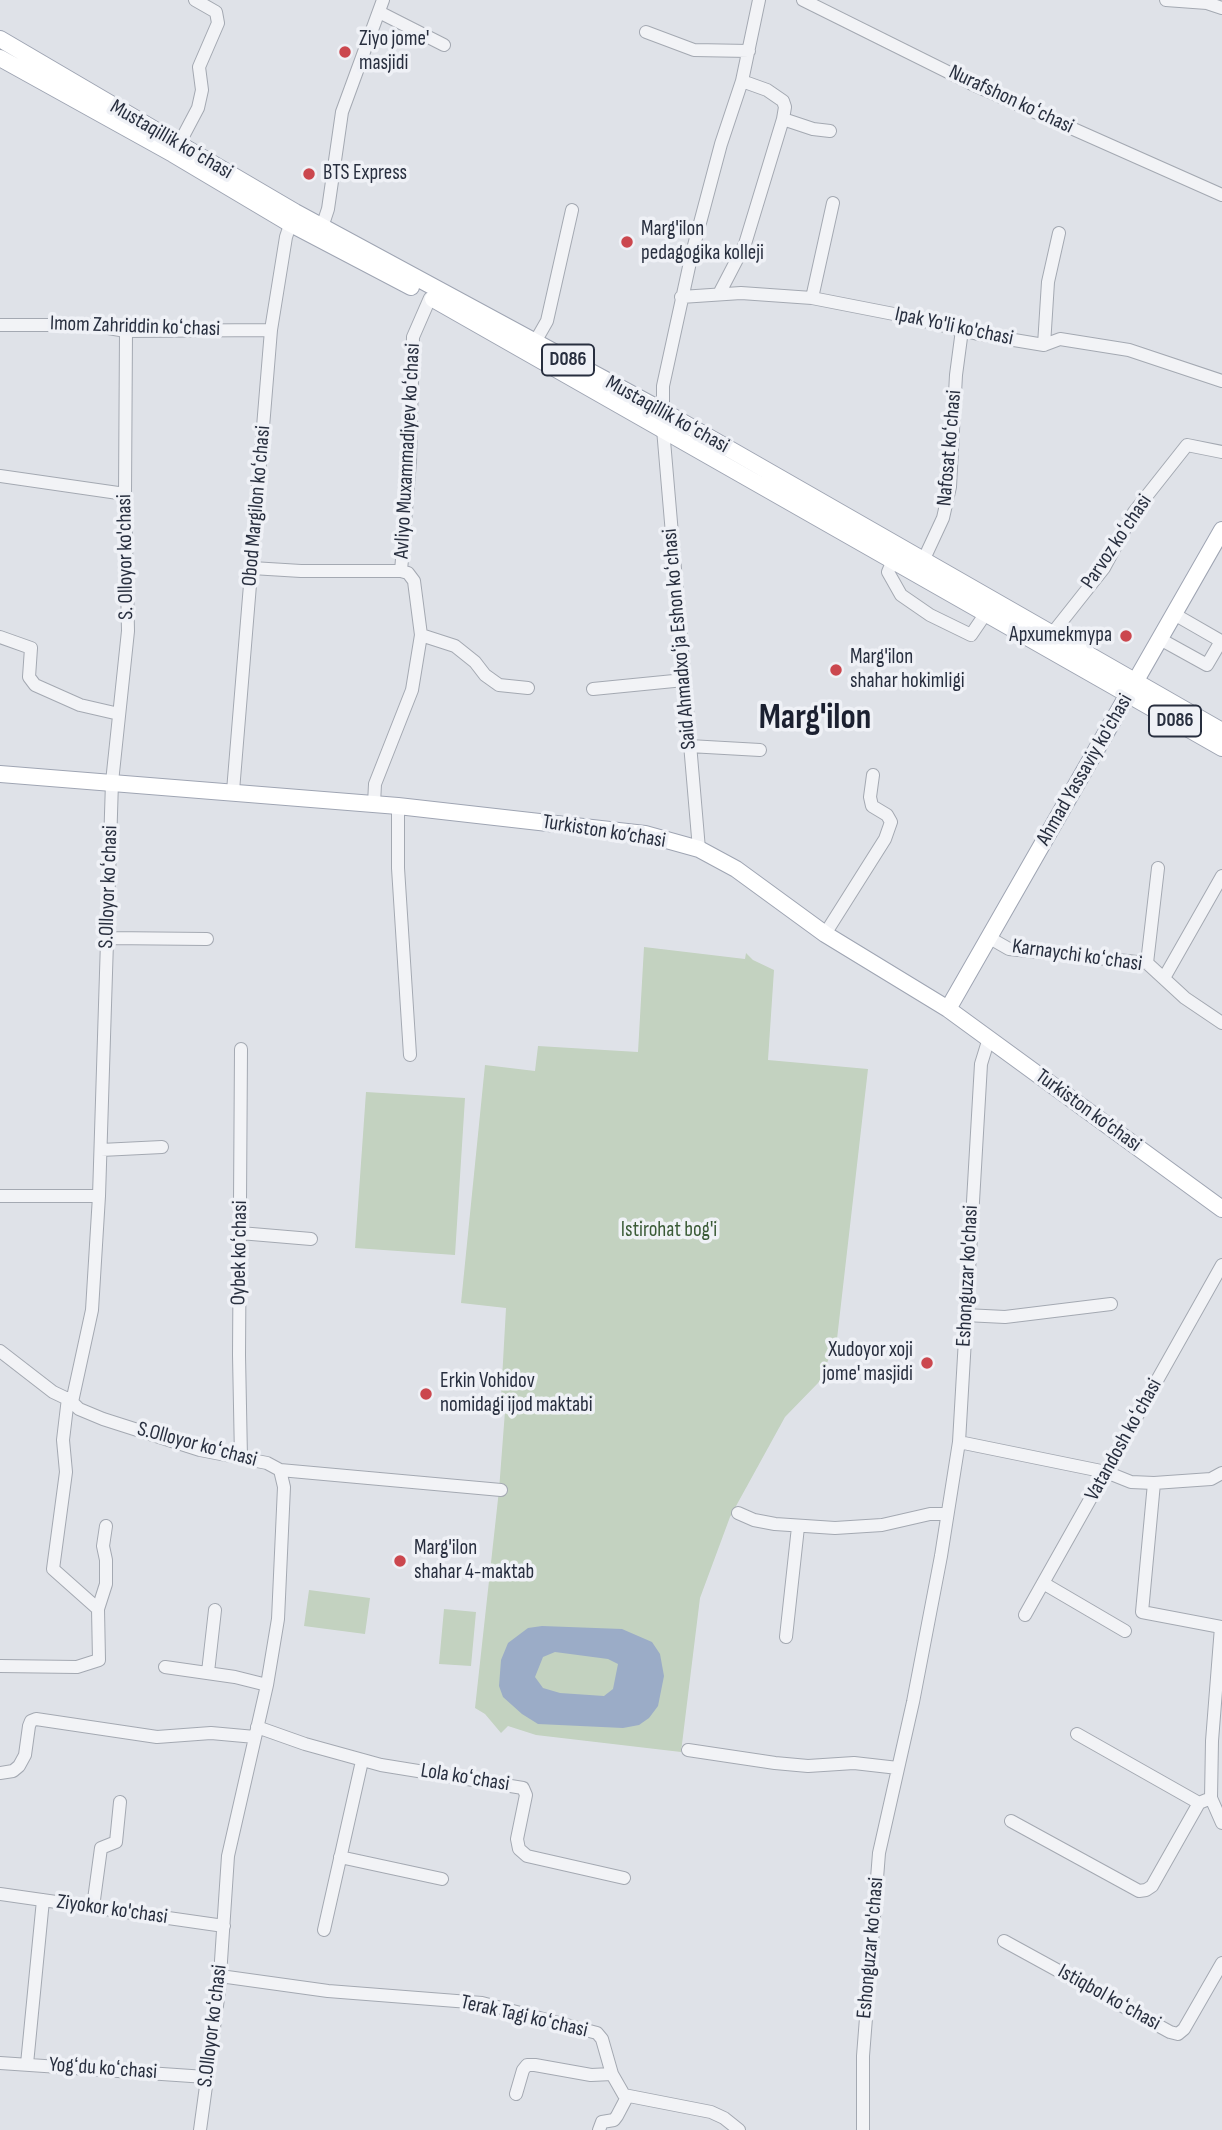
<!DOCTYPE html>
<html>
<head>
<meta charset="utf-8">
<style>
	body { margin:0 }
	canvas { display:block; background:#dfe2e8 }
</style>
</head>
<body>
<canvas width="1222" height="2130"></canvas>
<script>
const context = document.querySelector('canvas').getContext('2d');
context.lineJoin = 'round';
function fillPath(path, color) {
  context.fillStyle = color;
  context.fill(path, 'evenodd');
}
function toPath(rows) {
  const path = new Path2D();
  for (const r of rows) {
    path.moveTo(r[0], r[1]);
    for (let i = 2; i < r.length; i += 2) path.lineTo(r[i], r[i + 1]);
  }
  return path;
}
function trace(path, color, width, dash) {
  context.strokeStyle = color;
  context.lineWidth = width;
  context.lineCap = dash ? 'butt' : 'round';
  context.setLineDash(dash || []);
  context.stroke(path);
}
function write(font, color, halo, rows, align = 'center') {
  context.font = font + ' "Sofia Sans Condensed",sans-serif';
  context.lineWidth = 7;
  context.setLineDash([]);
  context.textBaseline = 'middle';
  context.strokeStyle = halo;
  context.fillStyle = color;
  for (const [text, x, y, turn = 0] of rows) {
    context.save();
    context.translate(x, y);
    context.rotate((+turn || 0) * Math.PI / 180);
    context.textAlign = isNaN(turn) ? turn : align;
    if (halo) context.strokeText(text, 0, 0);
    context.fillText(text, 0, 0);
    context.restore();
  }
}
fillPath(toPath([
	[644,947,745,959,746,953,753,960,774,970,768,1060,868,1069,837,1339,819,1382,785,1417,730,1517,700,1598,681,1752,536,1735,508,1726,501,1733,485,1714,475,1708,499,1490,506,1398,501,1397,506,1308,461,1303,485,1065,535,1071,538,1046,638,1052],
	[366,1092,465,1098,455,1255,355,1248],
	[309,1590,370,1598,365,1634,304,1626],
	[444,1609,476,1612,471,1666,439,1664]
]), '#c3d2c0');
fillPath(toPath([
	[542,1626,622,1629,652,1642,660,1654,664,1676,658,1706,649,1718,639,1725,623,1728,538,1724,522,1714,503,1697,499,1686,501,1660,508,1643,528,1628],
	[555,1652,608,1659,618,1664,613,1689,604,1696,560,1693,543,1688,535,1677,543,1657]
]), '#9bacc7');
const minor = toPath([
	[803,0,972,84,1222,195],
	[1166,0,1207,3,1222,8],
	[379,12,444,45],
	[646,32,694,50,749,51],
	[783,119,813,129,830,131],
	[179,144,198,108,202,90,199,67,218,23,216,12,195,0],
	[322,227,328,209,342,112,383,0],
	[719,294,745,244,783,119,785,107,783,101,767,90,742,81],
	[681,297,741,293,812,298,904,316,978,334,1044,345,1060,339,1129,350,1222,381],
	[812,298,833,203],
	[0,325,91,325,126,331,271,330],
	[126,331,125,494,128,631,112,782,99,1196,92,1310,72,1402,79,1409,103,1419,200,1450,267,1463,280,1470,284,1487,278,1619,267,1685,228,1856,219,1991,200,2130],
	[535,342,547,321,572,210],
	[1044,345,1048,282,1059,233],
	[0,476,125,494],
	[893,560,888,572,901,595,930,615,971,635,986,613],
	[923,561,943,518,950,487,956,375,962,330],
	[252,568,301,571,401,571],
	[421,635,455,646,475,662,485,675,499,685,528,688],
	[1051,635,1104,568,1134,512,1187,445,1222,452],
	[0,637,31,648,29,677,35,685,80,705,119,714],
	[1160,639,1207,665,1221,641,1174,614],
	[593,689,684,680],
	[689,746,760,750],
	[233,791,271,330,286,237,293,216],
	[374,804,375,784,412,690,421,635,414,581,408,573,401,571,410,462,413,337,430,298],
	[398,806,398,868,410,1055],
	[699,849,663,429,663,386,692,253,721,144,742,81,759,0],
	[825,934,885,839,891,822,887,815,872,806,870,797,873,775],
	[988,937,1009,949,1147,963,1185,998,1222,1023],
	[107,938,207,939],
	[1147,963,1158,868],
	[1164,978,1222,876],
	[101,1150,162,1147],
	[0,1196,99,1196],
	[240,1233,311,1239],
	[965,1315,1005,1317,1111,1304],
	[0,1351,53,1392,72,1401],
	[68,1398,63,1440,66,1472,53,1569,98,1609],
	[959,1442,1106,1472,1131,1482,1154,1483,1211,1479,1222,1473],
	[241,1458,239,1355,241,1049],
	[280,1470,501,1490],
	[1154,1483,1142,1612,1221,1627,1212,1741,1211,1798,1222,1823],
	[738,1513,754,1520,775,1524,835,1528,882,1525,930,1514,947,1514],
	[1043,1583,1125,1631],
	[1025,1615,1222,1265],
	[786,1637,798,1527],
	[0,1666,77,1667,99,1660,98,1609,106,1584,106,1560,103,1546,106,1526],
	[165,1667,235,1677,267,1685],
	[208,1672,215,1610],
	[257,1727,305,1744,381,1765,523,1788,526,1795,517,1839,519,1849,527,1856,624,1878],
	[1077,1734,1199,1803],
	[688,1750,775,1763,808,1766,854,1763,898,1768],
	[0,1773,13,1771,19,1766,25,1755,29,1726,31,1721,36,1719,157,1737,211,1733,255,1737],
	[1011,1821,1139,1891,1146,1890,1152,1886,1199,1803,1211,1798],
	[340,1857,442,1879],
	[0,1894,224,1926],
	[93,1907,101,1848,116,1842,120,1802],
	[324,1930,362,1761],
	[1004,1941,1170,2032,1178,2034,1184,2029,1222,1963],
	[220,1976,328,1991,482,2003,597,2033,602,2039,612,2074,624,2095,711,2112,724,2118,739,2130],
	[0,2063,206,2077],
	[27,2064,43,1900],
	[516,2094,523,2070,527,2065,535,2065,591,2075,612,2074],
	[599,2130,602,2122,614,2120,617,2116,627,2097],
	[863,2130,863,2056,879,1853,913,1702,941,1556,959,1442,981,1064,989,1038]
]);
const major = toPath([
	[0,39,295,212,663,411,1222,731],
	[0,58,173,154,289,223,411,287],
	[433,299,1222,748],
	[0,774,398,806,645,834,699,849,736,869,825,934,948,1009,1222,1209],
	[948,1009,1222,530]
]);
trace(minor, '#a4a9b2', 14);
trace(major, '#9fa5b3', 18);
trace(minor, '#f2f3f6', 12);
trace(major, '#fff', 16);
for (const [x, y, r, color] of [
	[345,52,7,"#cb474e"],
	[309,174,7,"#cb474e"],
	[627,242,7,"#cb474e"],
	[1126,636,7,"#cb474e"],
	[836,670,7,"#cb474e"],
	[927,1363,7,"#cb474e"],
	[426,1394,7,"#cb474e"],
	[400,1561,7,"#cb474e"]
]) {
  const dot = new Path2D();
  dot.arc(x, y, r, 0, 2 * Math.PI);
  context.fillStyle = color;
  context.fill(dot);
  trace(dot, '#eff1f6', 2.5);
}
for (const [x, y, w] of [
	[568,360,52],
	[1175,721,52]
]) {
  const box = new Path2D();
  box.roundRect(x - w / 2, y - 15.5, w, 31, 5);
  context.fillStyle = '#eff1f6';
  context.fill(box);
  trace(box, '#282f3f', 2);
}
write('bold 19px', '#282f3f', null, [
	["D086",568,360],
	["D086",1175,721]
]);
write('21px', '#282f3f', '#eff1f6', [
	["Ziyo jome'",359,40],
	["masjidi",359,64],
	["BTS Express",323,174],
	["Marg'ilon",641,230],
	["pedagogika kolleji",641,254],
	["Архитектура",1112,636,"right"],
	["Marg'ilon",850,658],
	["shahar hokimligi",850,682],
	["Xudoyor xoji",913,1351,"right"],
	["jome' masjidi",913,1375,"right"],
	["Erkin Vohidov",440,1382],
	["nomidagi ijod maktabi",440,1406],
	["Marg'ilon",414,1549],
	["shahar 4-maktab",414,1573]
], 'left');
write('21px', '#282f3f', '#eff1f6', [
	["Nurafshon koʻchasi",1011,100,25],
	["Mustaqillik koʻchasi",171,140,30],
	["Imom Zahriddin koʻchasi",135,327,2],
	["Ipak Yo'li ko'chasi",954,327,12],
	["Mustaqillik koʻchasi",667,415,29],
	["Nafosat koʻchasi",950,448,-85],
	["Avliyo Muxammadiyev koʻchasi",408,451,-87],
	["Obod Margilon koʻchasi",257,506,-85],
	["Parvoz koʻchasi",1117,542,-56],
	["S. Olloyor ko'chasi",126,557,-91],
	["Said Ahmadxoʻja Eshon koʻchasi",680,639,-95],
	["Ahmad Yassaviy ko'chasi",1085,770,-60],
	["Turkiston ko’chasi",604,832,9],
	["S.Olloyor koʻchasi",109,887,-88],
	["Karnaychi koʻchasi",1077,956,8],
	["Turkiston ko’chasi",1088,1111,36],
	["Oybek koʻchasi",240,1253,-89],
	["Eshonguzar ko'chasi",968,1276,-87],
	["Vatandosh koʻchasi",1124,1440,-61],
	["S.Olloyor koʻchasi",197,1445,15],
	["Lola koʻchasi",465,1778,9],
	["Ziyokor ko'chasi",112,1910,8],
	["Eshonguzar ko'chasi",871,1948,-85],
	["Istiqbol koʻchasi",1109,1998,29],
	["Terak Tagi koʻchasi",524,2017,13],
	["S.Olloyor koʻchasi",213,2026,-83],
	["Yogʻdu koʻchasi",103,2069,4]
]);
write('21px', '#3a5a36', '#eff1f6', [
	["Istirohat bog'i",669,1231]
]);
write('bold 35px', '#1b2030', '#eff1f6', [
	["Marg'ilon",815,719]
]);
</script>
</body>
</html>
